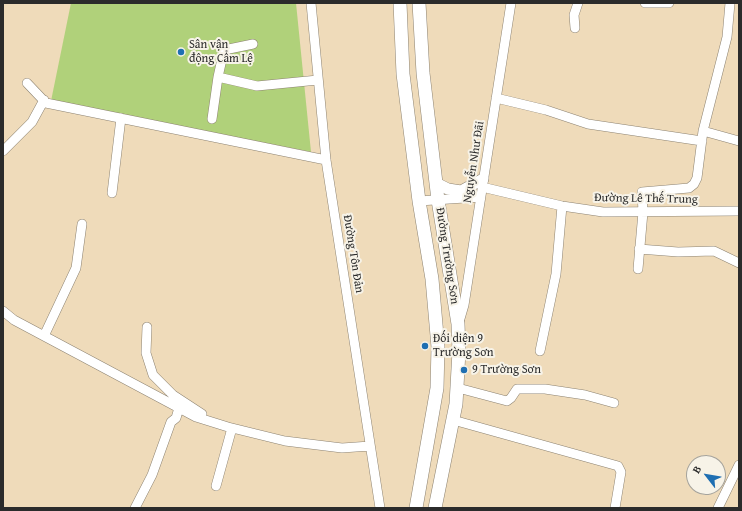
<!DOCTYPE html>
<html>
<head>
<meta charset="utf-8">
<style>
	body { margin:0 }
	#map { position:relative; width:742px; height:511px; overflow:hidden; background:#efdbba; font-family:"Gentium Book Plus",serif }
	canvas { display:block }
	.frame { position:absolute; inset:0; border:4px solid #2b2b2b; pointer-events:none }
	.north { position:absolute; left:686px; top:455px; width:40px; height:40px; box-sizing:border-box; background:#f7f3e8; border:1px solid #a5a39c; border-radius:50%; rotate:301deg; font-size:11px; font-weight:700; line-height:16px; text-align:center; color:#2b2b2b }
	.north::after { content:''; display:block; margin:auto; width:14px; height:18px; background:#1f6fb2; clip-path:polygon(50% 0,100% 100%,50% 72%,0 100%) }
</style>
</head>
<body>
<div id="map">
<canvas width="742" height="511"></canvas>
<div class="frame"></div>
<div class="north">B</div>
</div>
<script>
const context = document.querySelector('canvas').getContext('2d');
context.lineJoin = 'round';
function fillPath(path, color) {
  context.fillStyle = color;
  context.fill(path, 'evenodd');
}
function toPath(rows) {
  const path = new Path2D();
  for (const r of rows) {
    path.moveTo(r[0], r[1]);
    for (let i = 2; i < r.length; i += 2) path.lineTo(r[i], r[i + 1]);
  }
  return path;
}
function trace(path, color, width, dash) {
  context.strokeStyle = color;
  context.lineWidth = width;
  context.lineCap = dash ? 'butt' : 'round';
  context.setLineDash(dash || []);
  context.stroke(path);
}
function write(font, color, halo, rows, align = 'center') {
  context.font = font + ' "Gentium Book Plus",serif';
  context.lineWidth = 4;
  context.setLineDash([]);
  context.textBaseline = 'middle';
  context.strokeStyle = halo;
  context.fillStyle = color;
  for (const [text, x, y, turn = 0] of rows) {
    context.save();
    context.translate(x, y);
    context.rotate((+turn || 0) * Math.PI / 180);
    context.textAlign = isNaN(turn) ? turn : align;
    if (halo) context.strokeText(text, 0, 0);
    context.fillText(text, 0, 0);
    context.restore();
  }
}
fillPath(toPath([
	[71,3,296,3,311,152,51,101]
]), '#b0d17a');
const minor = toPath([
	[311,3,326,160,380,508],
	[645,3,669,3],
	[575,28,574,15,578,3],
	[218,77,224,50,253,44],
	[27,83,46,103,326,160],
	[496,98,546,110,588,124,702,141],
	[212,119,218,77,257,86,318,80],
	[703,131,739,141],
	[3,151,32,122,44,100],
	[482,187,562,206,603,212,739,211],
	[112,193,121,118],
	[419,201,480,197],
	[639,249,678,252,714,251,739,263],
	[638,269,643,212,642,192,689,188,694,184,697,178,703,131,727,37,730,3],
	[3,311,14,320,196,417,228,427,285,441,342,448,370,446],
	[459,322,464,305,511,3],
	[147,327,146,353,153,375,173,395,202,414],
	[44,336,76,268,82,224],
	[540,351,556,274,562,206],
	[458,388,507,401,511,398,517,389,545,389,585,395,614,403],
	[453,420,618,466,621,472,615,508],
	[216,486,232,428],
	[135,508,152,475,171,422,176,418,179,408],
	[718,508,739,465]
]);
const major = toPath([
	[436,183,448,189,461,191,483,179]
]);
const highway = toPath([
	[400,3,403,74,419,201,432,279,438,347,437,388,416,508],
	[419,3,423,73,438,200,458,324,459,351,456,404,435,508]
]);
trace(minor, '#8d8372', 10);
trace(major, '#8d8372', 12);
trace(highway, '#8d8372', 14);
trace(minor, '#fff', 9);
trace(major, '#fff', 11);
trace(highway, '#fff', 13);
for (const [x, y, r, color] of [
	[181,52,4,"#1f6fb2"],
	[425,346,4,"#1f6fb2"],
	[464,370,4,"#1f6fb2"]
]) {
  const dot = new Path2D();
  dot.arc(x, y, r, 0, 2 * Math.PI);
  context.fillStyle = color;
  context.fill(dot);
  trace(dot, '#f7f3e8', 1.5);
}
write('12px', '#2b2b2b', '#f7f3e8', [
	["Sân vận",189,45],
	["động Cẩm Lệ",189,59],
	["Đối diện 9",433,339],
	["Trường Sơn",433,353],
	["9 Trường Sơn",472,370]
], 'left');
write('12px', '#2b2b2b', '#f7f3e8', [
	["Nguyễn Như Đãi",474,162,-81],
	["Đường Lê Thế Trung",646,199,1],
	["Đường Tôn Đản",353,254,81],
	["Đường Trường Sơn",447,256,81]
]);
</script>
</body>
</html>
